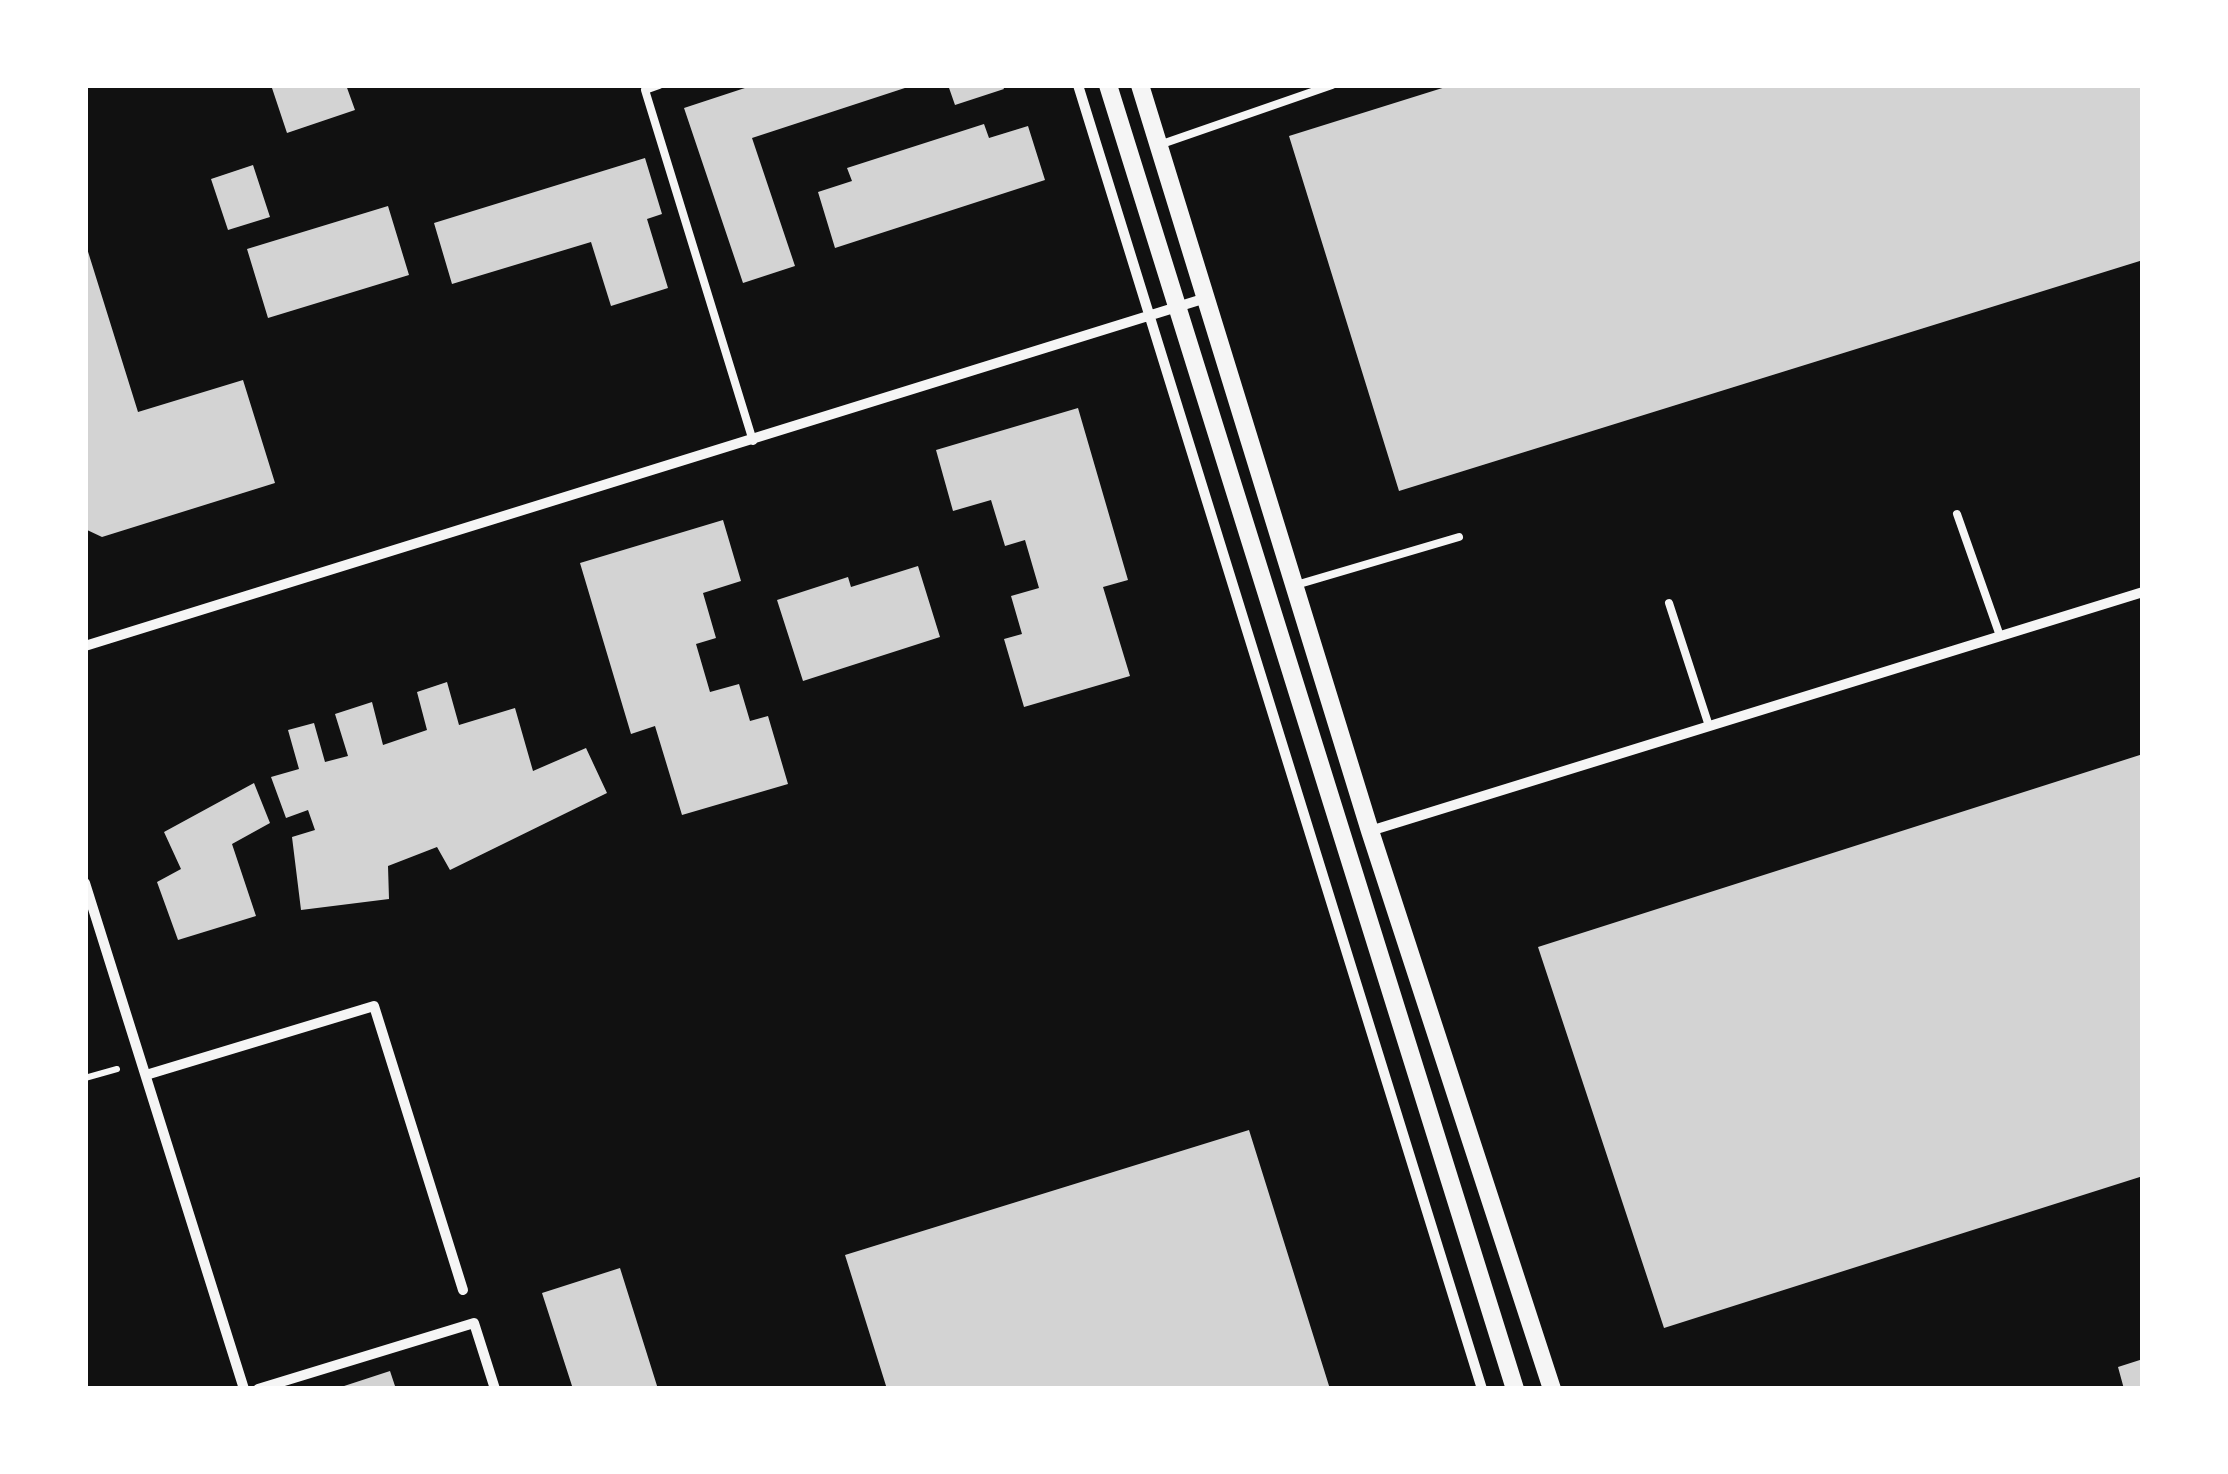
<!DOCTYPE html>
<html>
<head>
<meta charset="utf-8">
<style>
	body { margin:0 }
	#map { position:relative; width:2228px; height:1474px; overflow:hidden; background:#111; font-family:"Open Sans",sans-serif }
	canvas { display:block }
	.frame { position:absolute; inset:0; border:88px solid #fff; pointer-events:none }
</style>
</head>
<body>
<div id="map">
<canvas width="2228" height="1474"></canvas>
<div class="frame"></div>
</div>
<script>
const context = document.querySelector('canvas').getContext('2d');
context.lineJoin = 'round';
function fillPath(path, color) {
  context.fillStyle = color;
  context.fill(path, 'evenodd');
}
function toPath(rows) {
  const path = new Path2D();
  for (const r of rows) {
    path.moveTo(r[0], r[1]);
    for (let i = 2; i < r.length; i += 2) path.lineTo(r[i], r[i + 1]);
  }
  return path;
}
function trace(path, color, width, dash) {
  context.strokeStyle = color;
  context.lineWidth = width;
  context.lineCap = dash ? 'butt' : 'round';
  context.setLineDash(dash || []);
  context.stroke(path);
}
fillPath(toPath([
	[271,85,346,85,355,110,287,133],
	[754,85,911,86,752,138,795,266,743,283,684,108],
	[948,85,1002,85,1004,89,955,105],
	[1452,85,2143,85,2143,260,1399,491,1289,136],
	[984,124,989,138,1028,126,1045,180,835,248,818,192,852,181,847,168],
	[645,158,662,214,647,219,668,288,611,306,591,242,452,284,434,223],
	[253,165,270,217,228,230,211,179],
	[388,206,409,275,268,318,247,249],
	[85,242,138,412,243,380,275,483,102,537,85,529],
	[1078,408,1128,580,1103,587,1130,676,1024,707,1004,639,1022,634,1011,596,1039,588,1025,540,1005,546,991,500,953,511,936,450],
	[723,520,741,581,703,593,716,638,696,644,710,692,739,684,750,721,768,716,788,784,682,815,655,726,631,734,580,563],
	[918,566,940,637,803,681,777,600,848,577,851,587],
	[447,682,459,725,515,708,533,771,586,748,607,793,450,870,437,847,388,866,389,899,301,910,292,837,315,830,308,810,286,818,271,777,299,769,288,730,314,723,325,762,348,756,335,714,372,702,383,745,427,730,417,692],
	[2143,754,2143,1176,1664,1328,1538,947],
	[254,783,270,823,232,844,256,916,178,940,157,882,181,869,164,832],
	[1249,1130,1330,1389,887,1389,845,1255],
	[620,1268,658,1389,573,1389,542,1293],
	[2143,1359,2143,1389,2124,1389,2118,1367],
	[390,1371,396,1389,338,1389,338,1388]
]), '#d3d3d3');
trace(toPath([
	[85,1078,117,1069]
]), '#f5f5f5', 6);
trace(toPath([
	[659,85,645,90,753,441],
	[1159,145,1332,85],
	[1957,514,2000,636],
	[1296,585,1459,537],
	[1669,603,1709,726]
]), '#f5f5f5', 8);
trace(toPath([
	[1078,85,1482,1389],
	[85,646,1206,298],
	[1370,831,2143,592],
	[85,883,244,1389],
	[146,1075,374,1006,463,1290],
	[258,1389,474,1323,495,1389]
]), '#f5f5f5', 10);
trace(toPath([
	[1108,85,1515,1389],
	[1140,85,1370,831,1552,1389]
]), '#f5f5f5', 18);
</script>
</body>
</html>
